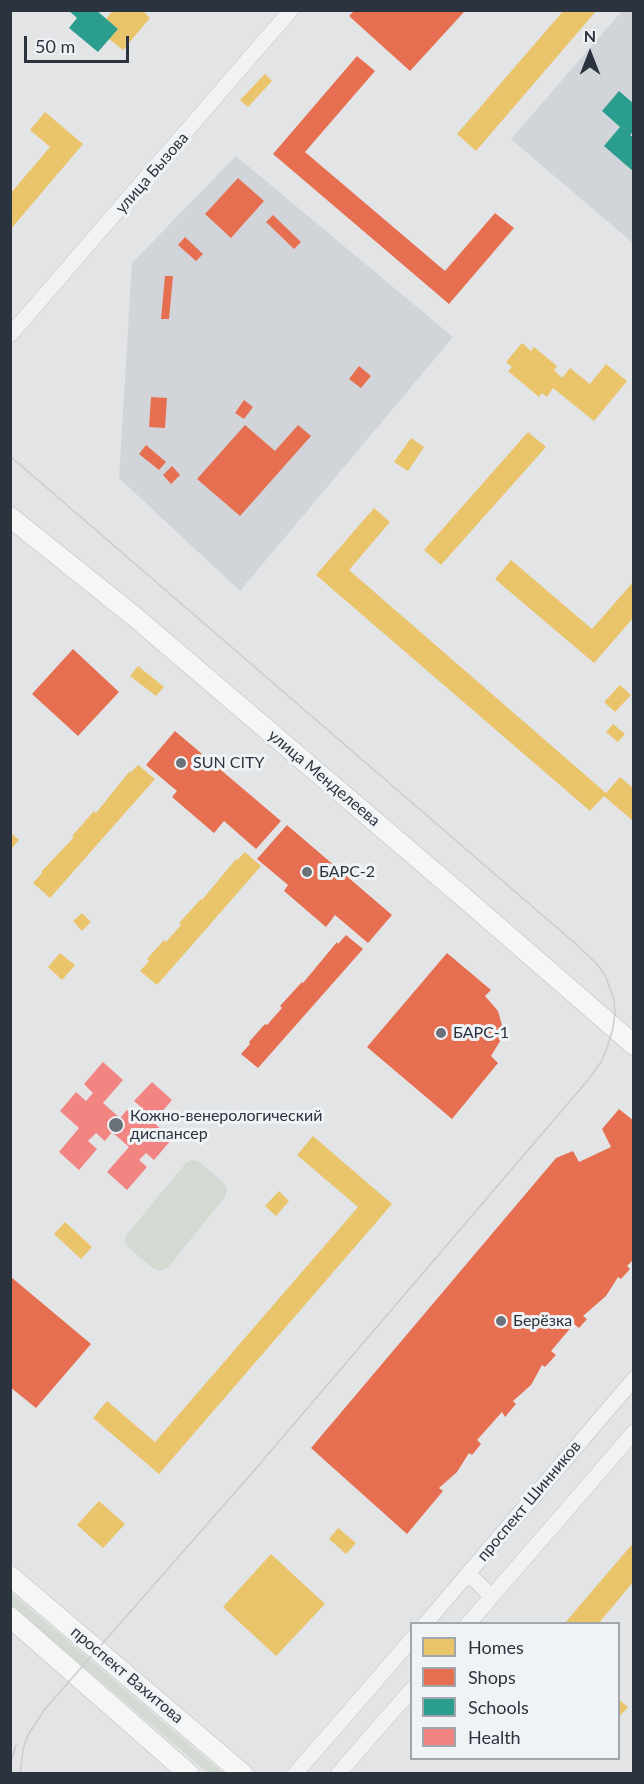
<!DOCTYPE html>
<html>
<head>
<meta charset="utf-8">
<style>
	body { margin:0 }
	#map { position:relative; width:644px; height:1784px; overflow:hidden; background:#e2e4e6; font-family:Lato,sans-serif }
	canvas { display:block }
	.frame { position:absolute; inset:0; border:12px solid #2a333e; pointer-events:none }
	.legend { position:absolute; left:410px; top:1622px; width:210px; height:138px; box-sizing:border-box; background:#f0f3f6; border:2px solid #a1a6ac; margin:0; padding:8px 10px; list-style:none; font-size:18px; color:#2a333e }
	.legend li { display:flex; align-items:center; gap:12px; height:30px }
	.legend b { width:30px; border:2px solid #a1a6ac }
	.north { position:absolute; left:560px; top:24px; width:60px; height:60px; -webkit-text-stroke:4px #f0f3f6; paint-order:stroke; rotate:0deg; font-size:16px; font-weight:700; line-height:24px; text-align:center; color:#2a333e }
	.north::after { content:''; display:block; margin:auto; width:21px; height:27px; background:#2a333e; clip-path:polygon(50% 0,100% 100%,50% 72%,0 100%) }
	.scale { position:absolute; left:24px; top:36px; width:105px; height:27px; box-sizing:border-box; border:3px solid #2a333e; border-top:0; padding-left:8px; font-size:18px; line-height:21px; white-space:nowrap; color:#2a333e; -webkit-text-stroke:4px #f0f3f6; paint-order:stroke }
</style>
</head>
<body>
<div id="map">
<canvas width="644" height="1784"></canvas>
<div class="frame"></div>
<ul class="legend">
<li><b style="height:16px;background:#e9c46a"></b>Homes</li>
<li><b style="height:16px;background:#e76f51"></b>Shops</li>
<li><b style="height:16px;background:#2a9d8f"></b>Schools</li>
<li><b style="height:16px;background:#f28482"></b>Health</li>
</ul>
<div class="north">N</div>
<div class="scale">50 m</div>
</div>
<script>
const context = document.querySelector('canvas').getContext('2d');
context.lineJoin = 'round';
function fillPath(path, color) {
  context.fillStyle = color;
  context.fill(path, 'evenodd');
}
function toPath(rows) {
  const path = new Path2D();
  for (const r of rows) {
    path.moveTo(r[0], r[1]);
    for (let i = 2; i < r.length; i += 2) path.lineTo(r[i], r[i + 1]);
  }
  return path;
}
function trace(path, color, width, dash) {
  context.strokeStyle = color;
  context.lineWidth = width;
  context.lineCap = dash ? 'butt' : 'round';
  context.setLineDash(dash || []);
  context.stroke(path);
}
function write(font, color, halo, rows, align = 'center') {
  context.font = font + ' Lato,sans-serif';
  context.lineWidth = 6;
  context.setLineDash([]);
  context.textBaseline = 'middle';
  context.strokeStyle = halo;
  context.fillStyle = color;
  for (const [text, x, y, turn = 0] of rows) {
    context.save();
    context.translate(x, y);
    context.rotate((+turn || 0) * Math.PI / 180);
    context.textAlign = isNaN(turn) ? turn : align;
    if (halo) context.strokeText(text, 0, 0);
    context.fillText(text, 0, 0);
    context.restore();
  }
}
fillPath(toPath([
	[622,11,633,11,633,243,511,139],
	[236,156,453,337,240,591,119,478,132,263]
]), '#d1d4d9');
fillPath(toPath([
	[192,1160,198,1161,223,1182,227,1189,225,1197,168,1267,161,1271,154,1269,128,1247,125,1241,127,1234,186,1163],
	[10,1592,223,1773,208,1773,11,1605]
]), '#d3dad2');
fillPath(toPath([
	[113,10,142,10,150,18,123,50,109,39,118,29,106,19],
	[564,10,597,10,476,151,457,134],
	[265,74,272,81,248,107,240,100],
	[45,112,83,144,10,230,10,194,50,147,30,130],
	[522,343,531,351,534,347,557,366,554,370,562,378,570,368,590,384,606,364,627,381,594,421,553,388,547,397,542,393,539,397,508,371,512,367,506,362],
	[528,432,546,447,441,565,424,550],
	[411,438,424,447,408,471,394,462],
	[374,508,390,522,349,570,606,793,620,777,634,789,634,822,604,796,590,811,316,575],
	[511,560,592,629,634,581,634,617,594,663,495,579],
	[138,666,164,687,156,696,130,676],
	[620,685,631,695,615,712,604,702],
	[613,724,625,734,618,742,606,732],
	[138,765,155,779,50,898,33,883,42,873,41,872,74,837,72,836,94,811,96,813,129,772,130,773],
	[10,832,19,840,10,850],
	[245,852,261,866,157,985,140,971,149,961,147,959,164,940,166,942,181,925,179,923,201,899,202,900,236,859,237,860],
	[82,913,91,922,82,931,73,921],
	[60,953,75,965,62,980,48,967],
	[313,1136,392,1204,159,1474,93,1418,107,1401,155,1442,358,1207,297,1155],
	[279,1191,289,1201,276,1216,265,1206],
	[65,1222,92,1247,81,1259,54,1234],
	[99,1501,125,1524,103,1548,77,1525],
	[338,1528,356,1543,346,1554,329,1539],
	[634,1542,634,1581,598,1624,564,1624],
	[271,1554,325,1604,276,1656,223,1607],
	[618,1699,628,1707,618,1718]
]), '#e9c46a');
fillPath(toPath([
	[355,10,462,10,464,12,410,71,349,16],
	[357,56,375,71,305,152,445,271,495,213,514,228,449,304,273,154],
	[238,178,264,201,231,238,205,214],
	[273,215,301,242,294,249,266,222],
	[185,237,203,254,196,261,178,245],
	[165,276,173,276,169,319,161,319],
	[359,366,371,376,361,388,349,379],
	[151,397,167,398,165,428,149,427],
	[244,400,253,407,244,419,235,413],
	[245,425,275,451,298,425,311,436,240,516,197,479],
	[146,445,166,462,159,470,139,454],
	[172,466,180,475,171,484,163,475],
	[73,649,119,692,78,736,32,694],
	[175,731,281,821,256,849,224,821,214,833,172,797,177,791,146,765],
	[287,825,392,915,368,943,335,915,326,927,284,891,288,885,257,859],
	[346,935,363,949,258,1068,241,1054,250,1044,249,1042,265,1024,267,1025,282,1008,280,1006,302,982,303,983,337,942,338,944],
	[447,953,491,990,485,996,498,1011,503,1029,502,1038,491,1056,498,1063,452,1119,367,1047],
	[619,1109,634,1121,634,1259,627,1266,630,1269,621,1279,618,1277,606,1296,583,1316,587,1319,579,1328,574,1324,551,1351,556,1355,545,1367,542,1365,531,1385,513,1401,516,1404,505,1417,502,1412,477,1440,481,1444,472,1455,469,1453,457,1472,439,1488,443,1491,407,1534,311,1448,556,1158,573,1151,579,1162,611,1147,602,1129],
	[11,1277,91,1344,36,1408,10,1387]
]), '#e76f51');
fillPath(toPath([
	[68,10,96,10,118,29,98,52,69,28,77,18],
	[619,91,634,104,634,131,630,135,634,138,634,172,604,146,620,127,602,111]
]), '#2a9d8f');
fillPath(toPath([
	[103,1062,123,1080,103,1103,120,1118,127,1110,136,1118,143,1109,134,1101,152,1082,172,1100,153,1122,172,1139,154,1160,146,1153,139,1160,147,1167,127,1190,107,1172,129,1147,112,1132,105,1141,96,1133,88,1141,97,1149,79,1170,59,1152,79,1128,60,1111,76,1092,86,1101,93,1093,84,1084]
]), '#f28482');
const minor = toPath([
	[10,335,291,10],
	[465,1577,474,1579,486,1591,490,1598],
	[425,1624,634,1379],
	[468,1624,634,1432],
	[295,1774,412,1639],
	[338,1774,412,1689]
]);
const major = toPath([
	[10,517,135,617,468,901,634,1045],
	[10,1576,243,1774],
	[10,1617,189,1774]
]);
trace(minor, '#c0c2c4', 16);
trace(major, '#bfc1c3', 21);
trace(minor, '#f1f2f4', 15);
trace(major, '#f6f6f6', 20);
trace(toPath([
	[10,456,577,945,596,963,605,975,614,1000,615,1012,613,1028,607,1048,601,1062,588,1080,252,1473,45,1709,28,1735,23,1749,20,1774],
	[11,1774,11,1762,16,1745]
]), '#cbccce', 1.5);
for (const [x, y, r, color] of [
	[181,763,6,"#6a7179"],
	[307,872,6,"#6a7179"],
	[441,1033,6,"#6a7179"],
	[116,1125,8,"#6a7179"],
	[501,1321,6,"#6a7179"]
]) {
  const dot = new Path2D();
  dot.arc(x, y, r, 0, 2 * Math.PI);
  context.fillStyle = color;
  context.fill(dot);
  trace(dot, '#f0f3f6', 2);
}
write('16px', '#2a333e', '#f0f3f6', [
	["улица Бызова",152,173,-49],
	["улица Менделеева",324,778,40],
	["проспект Шинников",529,1501,-50],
	["проспект Вахитова",127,1675,40]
]);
write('16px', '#2a333e', '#f0f3f6', [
	["SUN CITY",193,763],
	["БАРС-2",319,872],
	["БАРС-1",453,1033],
	["Кожно-венерологический",130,1116],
	["диспансер",130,1134],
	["Берёзка",513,1321]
], 'left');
</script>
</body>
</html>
